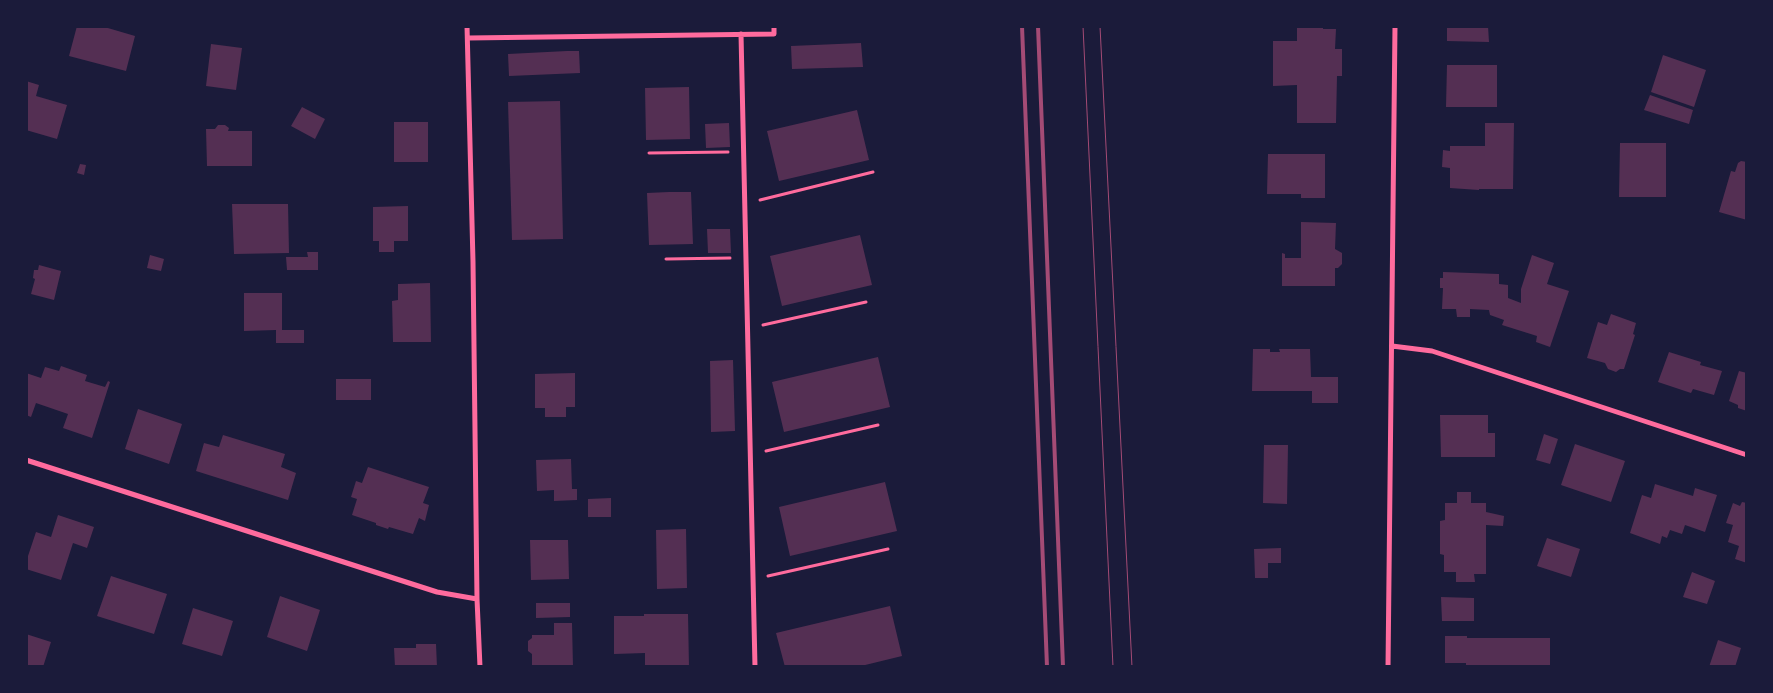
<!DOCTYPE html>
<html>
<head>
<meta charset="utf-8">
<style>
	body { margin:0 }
	#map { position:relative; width:1773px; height:693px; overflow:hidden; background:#1b1b3a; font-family:Spectral,serif }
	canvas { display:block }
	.frame { position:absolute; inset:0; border:28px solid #1b1b3a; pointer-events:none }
</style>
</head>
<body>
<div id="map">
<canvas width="1773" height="693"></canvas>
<div class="frame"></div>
</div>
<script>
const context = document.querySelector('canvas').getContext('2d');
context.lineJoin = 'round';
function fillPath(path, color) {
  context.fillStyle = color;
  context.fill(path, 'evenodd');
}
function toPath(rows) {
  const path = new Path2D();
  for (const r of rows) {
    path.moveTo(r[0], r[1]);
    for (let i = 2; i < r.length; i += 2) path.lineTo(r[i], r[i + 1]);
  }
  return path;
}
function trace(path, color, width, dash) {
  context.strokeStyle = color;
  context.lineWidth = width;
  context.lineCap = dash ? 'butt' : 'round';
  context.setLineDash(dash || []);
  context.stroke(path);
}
fillPath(toPath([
	[77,26,101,26,135,36,126,71,69,56],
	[1297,26,1323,26,1323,29,1336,29,1335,49,1342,49,1342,76,1337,76,1336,123,1297,123,1297,85,1273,86,1273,41,1297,41],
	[1447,26,1488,26,1489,42,1447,41],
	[861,43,863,67,792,69,791,46],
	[211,44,242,48,236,90,206,86],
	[567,51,579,51,580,73,509,76,508,54],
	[1663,55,1706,70,1694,107,1651,92],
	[1447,65,1497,65,1497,107,1446,107],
	[26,81,39,85,36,96,67,105,57,139,26,130],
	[689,87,690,139,646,140,645,88],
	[1650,95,1693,110,1689,124,1644,110],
	[560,101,563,239,512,240,508,102],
	[302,107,325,119,315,139,291,126],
	[857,110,869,160,779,181,767,131],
	[394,122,428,122,428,162,394,162],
	[729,123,730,147,706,148,705,124],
	[1485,123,1514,123,1513,189,1479,189,1479,190,1450,188,1450,168,1442,167,1443,150,1450,151,1450,146,1485,146],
	[218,125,225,125,229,128,228,131,252,131,252,166,207,166,206,129,215,129],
	[1620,143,1666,143,1666,197,1619,197],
	[1268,154,1325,154,1325,198,1301,198,1301,194,1267,194],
	[1741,161,1747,162,1747,220,1719,212,1731,171,1735,172,1738,163],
	[80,164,86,165,84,175,77,173],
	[669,192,691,192,693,244,649,245,647,193],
	[232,204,288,204,289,253,234,254],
	[408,206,408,241,394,241,394,252,379,252,379,241,373,241,373,207],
	[1301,222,1336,223,1335,249,1342,253,1342,264,1338,268,1335,268,1335,286,1282,286,1282,253,1285,254,1285,258,1301,258],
	[707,229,730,229,731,253,708,253],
	[860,235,872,285,782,306,770,256],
	[307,252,318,252,318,270,287,270,286,257,308,257],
	[150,255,164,259,161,271,147,268],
	[1532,255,1554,263,1547,284,1569,291,1550,347,1536,342,1537,336,1502,325,1504,320,1490,315,1489,310,1470,309,1470,317,1457,317,1456,309,1442,309,1443,288,1440,288,1440,278,1443,278,1443,272,1499,274,1499,284,1508,285,1508,298,1521,303,1521,289],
	[39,265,61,271,54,300,31,294,35,279,33,278,34,270,38,270],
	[430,283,431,342,393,342,392,301,398,300,398,284],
	[244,293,282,293,282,330,304,330,304,343,276,343,276,330,244,331],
	[1611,314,1636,323,1633,334,1635,335,1624,369,1620,369,1616,372,1608,369,1605,363,1587,358,1598,322,1607,325],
	[1253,349,1270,349,1270,352,1280,352,1279,349,1310,349,1311,377,1338,377,1338,403,1312,403,1312,391,1252,391],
	[1669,352,1701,362,1700,365,1722,371,1714,395,1693,389,1691,393,1658,382],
	[878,357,890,407,784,432,772,382],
	[733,360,735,431,711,432,710,361],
	[61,366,87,375,85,381,105,387,108,381,110,382,92,438,63,428,68,414,36,403,31,417,26,415,26,373,41,378,45,367,59,371],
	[1739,371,1747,373,1747,411,1738,408,1738,405,1729,401],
	[575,373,575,407,566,407,566,417,545,417,545,408,535,408,535,374],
	[336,379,371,379,371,400,336,400],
	[138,409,182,424,169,464,125,449],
	[1440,415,1488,415,1488,433,1495,433,1495,457,1441,457],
	[1544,434,1558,439,1550,464,1536,460],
	[223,435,285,454,281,467,296,473,288,500,196,471,204,443,219,447],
	[1575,444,1625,461,1611,502,1561,485],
	[1264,445,1288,445,1287,504,1263,503],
	[571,459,572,489,577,489,577,500,554,501,554,490,537,491,536,460],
	[368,467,429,487,423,503,429,505,425,521,419,518,413,534,389,527,388,529,376,525,376,523,352,515,357,499,351,497,356,481,362,483],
	[885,482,897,531,790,556,779,507],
	[1655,484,1693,496,1695,488,1717,495,1705,532,1685,525,1682,534,1670,530,1667,538,1662,536,1660,544,1630,533,1642,495,1651,498],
	[1457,492,1471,492,1471,503,1486,503,1486,512,1504,516,1503,526,1486,525,1486,574,1474,574,1475,582,1456,582,1456,572,1444,572,1444,555,1440,554,1440,521,1445,520,1445,503,1457,503],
	[611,498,611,517,588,517,588,499],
	[1742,502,1747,503,1747,563,1735,559,1739,546,1728,542,1733,525,1726,523,1733,503,1740,506],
	[58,515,94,527,87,548,73,543,61,580,26,569,26,562,36,532,51,537],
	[686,529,687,588,657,589,656,530],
	[1547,538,1580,549,1571,577,1537,566],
	[530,540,568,540,569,579,531,580],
	[1281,548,1281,563,1268,563,1268,578,1255,578,1254,549],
	[1692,572,1715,581,1707,604,1683,597],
	[111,576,167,594,154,634,97,616],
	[280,596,320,610,307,651,267,637],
	[1441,597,1474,598,1474,621,1442,621],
	[536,603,570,603,570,617,536,618],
	[890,606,902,656,857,667,785,667,776,633],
	[193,608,233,621,222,656,182,644],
	[644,614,688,614,689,667,645,667,645,653,614,654,614,616,644,616],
	[554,623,572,623,573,667,532,667,532,654,528,651,528,641,532,638,532,635,554,635],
	[26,634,51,642,43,667,26,667],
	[1445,636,1467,636,1467,638,1550,638,1550,667,1466,667,1466,663,1445,663],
	[1718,640,1741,648,1735,667,1709,667],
	[416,644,436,644,437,667,395,667,394,648,416,648]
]), '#542f53');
trace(toPath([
	[649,153,728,152],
	[760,200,873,172],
	[666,259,730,258],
	[763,325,866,302],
	[766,451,878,425],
	[768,576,888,549]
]), '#ff6b9d', 3);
trace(toPath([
	[467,26,473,262,477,599,480,667],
	[741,34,755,667],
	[468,38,774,34,774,26],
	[1392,346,1432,351,1747,455],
	[26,460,437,592,477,599],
	[1388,667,1395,26]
]), '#ff6b9d', 5);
trace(toPath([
	[1083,26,1113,667],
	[1100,26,1132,667]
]), '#a44b75', 1);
trace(toPath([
	[1022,26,1047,667],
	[1038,26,1063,667]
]), '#a44b75', 4);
</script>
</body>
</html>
